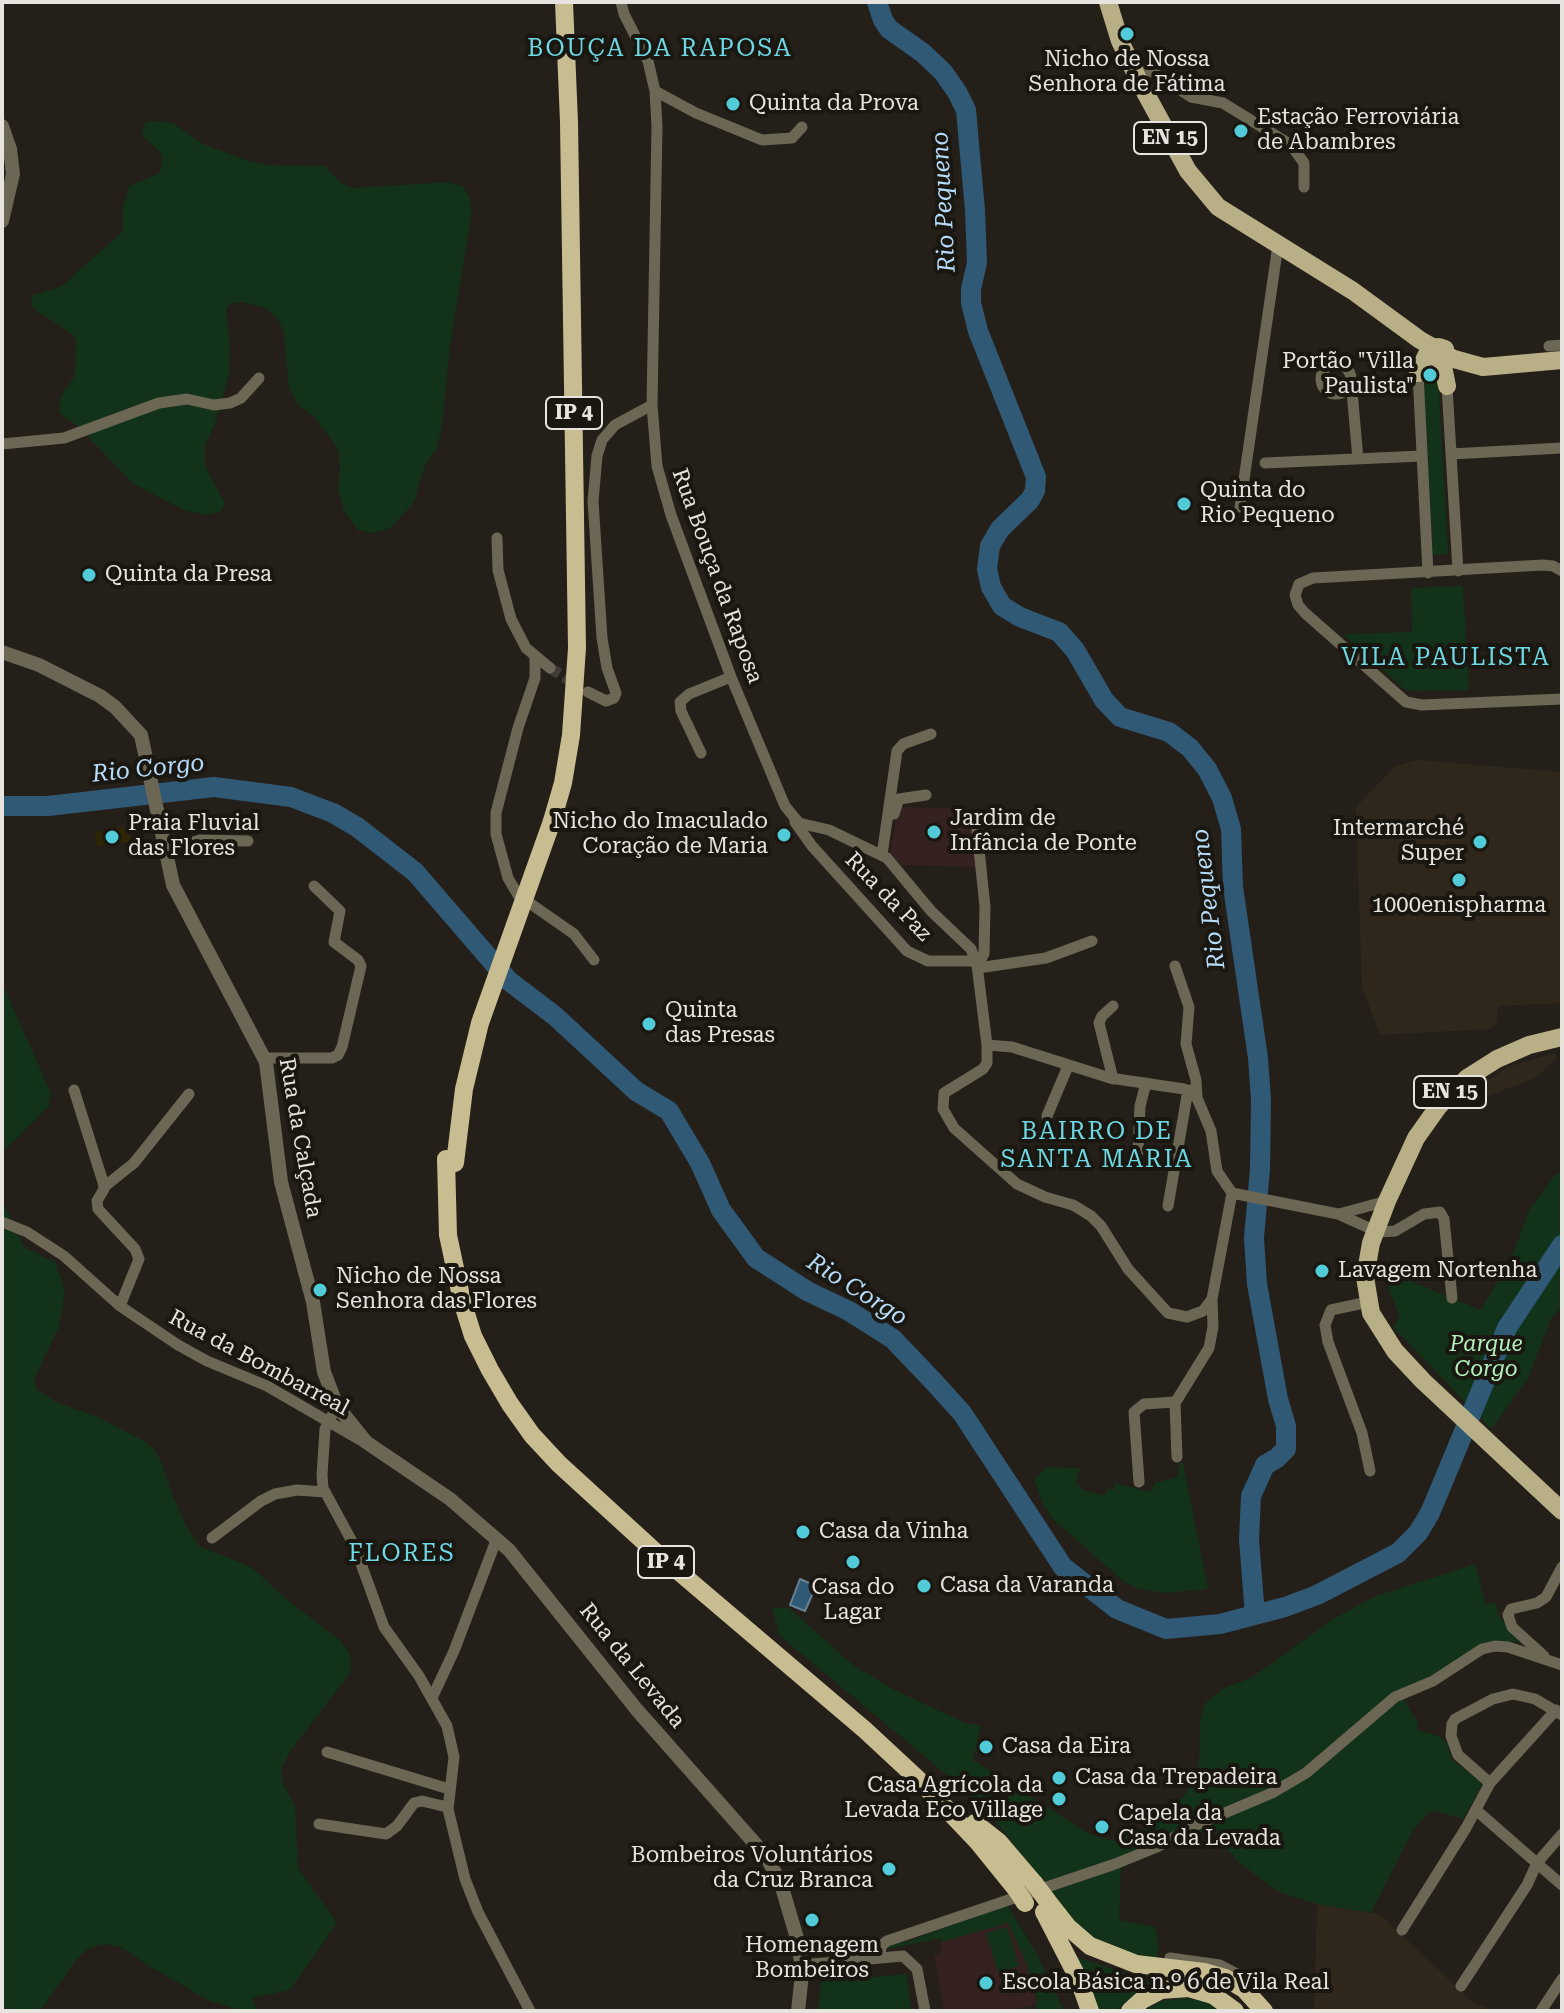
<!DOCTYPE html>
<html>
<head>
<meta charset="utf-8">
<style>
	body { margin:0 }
	#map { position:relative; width:1564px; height:2013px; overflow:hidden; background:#241f19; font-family:"Roboto Serif",serif }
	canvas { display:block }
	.frame { position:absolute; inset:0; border:4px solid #e7e3df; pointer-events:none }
</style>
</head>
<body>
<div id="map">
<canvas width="1564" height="2013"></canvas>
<div class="frame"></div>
</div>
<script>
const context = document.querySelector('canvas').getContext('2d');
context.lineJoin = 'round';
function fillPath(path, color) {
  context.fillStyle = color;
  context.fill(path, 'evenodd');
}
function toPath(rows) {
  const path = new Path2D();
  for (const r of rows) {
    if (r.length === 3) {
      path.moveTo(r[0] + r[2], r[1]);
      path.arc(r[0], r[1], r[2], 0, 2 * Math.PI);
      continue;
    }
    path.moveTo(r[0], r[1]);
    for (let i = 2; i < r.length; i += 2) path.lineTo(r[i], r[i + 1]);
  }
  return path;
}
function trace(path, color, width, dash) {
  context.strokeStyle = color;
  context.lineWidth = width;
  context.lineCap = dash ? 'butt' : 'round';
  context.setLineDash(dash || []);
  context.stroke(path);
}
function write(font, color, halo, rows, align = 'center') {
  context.font = font + ' "Roboto Serif",serif';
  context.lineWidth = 8;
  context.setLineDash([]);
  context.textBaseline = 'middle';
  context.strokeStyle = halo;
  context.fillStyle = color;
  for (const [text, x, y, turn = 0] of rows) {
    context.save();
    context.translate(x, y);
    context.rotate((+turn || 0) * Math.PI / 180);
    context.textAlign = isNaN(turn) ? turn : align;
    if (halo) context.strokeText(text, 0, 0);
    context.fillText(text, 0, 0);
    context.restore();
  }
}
fillPath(toPath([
	[1418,760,1562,772,1562,1003,1498,1006,1497,1022,1490,1029,1380,1035,1362,988,1356,807,1395,766],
	[1555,1053,1557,1058,1535,1078,1467,1104,1464,1100,1474,1090,1507,1067],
	[1317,1904,1379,1914,1471,2000,1490,2011,1314,2011]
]), '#30271c');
fillPath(toPath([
	[898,807,974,809,975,867,901,865,890,854],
	[1008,1923,1026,1962,1038,2004,1009,2011,944,2011,934,1956,940,1955,941,1942]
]), '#342120');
fillPath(toPath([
	[157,121,173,123,203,144,249,161,268,165,325,166,342,184,354,188,448,182,463,186,470,198,472,211,450,346,442,425,437,448,426,464,419,483,415,501,391,528,373,533,358,530,344,511,338,489,340,467,338,449,314,416,299,406,289,389,284,333,278,319,266,308,241,302,230,304,226,309,230,345,229,375,214,426,205,445,205,466,225,503,222,511,208,515,184,510,132,483,78,426,59,413,60,398,75,375,76,339,68,331,38,312,32,306,31,296,62,286,123,231,123,207,129,186,158,174,162,166,162,154,143,136,142,129,146,122],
	[1438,375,1448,554,1433,555,1423,376],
	[1463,586,1469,690,1412,691,1404,689,1343,634,1412,632,1411,588],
	[2,983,51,1093,49,1106,2,1153],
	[1562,1172,1562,1306,1551,1319,1528,1378,1492,1428,1490,1428,1393,1327,1400,1317,1389,1290,1388,1272,1481,1310,1511,1258,1530,1209,1555,1175],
	[2,1200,24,1247,56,1263,65,1291,59,1327,34,1379,36,1389,56,1402,95,1416,144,1441,153,1448,160,1459,173,1496,188,1529,199,1546,251,1567,290,1602,341,1641,350,1655,351,1670,347,1677,289,1753,281,1769,283,1784,295,1806,298,1868,337,1923,290,1990,252,1998,257,2011,241,2011,208,2000,149,1966,121,1947,105,1944,87,1949,77,1959,40,2011,2,2011],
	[1179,1463,1183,1463,1208,1589,1164,1593,1140,1589,1123,1581,1054,1520,1043,1505,1034,1479,1046,1467,1080,1468,1076,1483,1083,1490,1105,1496,1107,1489,1113,1490,1115,1483,1150,1492,1155,1483,1178,1477],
	[1475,1564,1486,1604,1495,1603,1499,1616,1521,1641,1494,1643,1399,1692,1418,1723,1417,1730,1439,1736,1447,1743,1452,1760,1483,1783,1463,1819,1436,1811,1428,1813,1412,1832,1371,1913,1317,1904,1279,1892,1239,1863,1210,1828,1169,1845,1121,1868,1119,1920,1155,1927,1159,1946,1157,1960,1122,1953,1093,1940,1079,1929,997,1823,965,1790,779,1635,772,1608,789,1608,853,1665,893,1689,967,1724,981,1725,973,1760,1091,1835,1115,1841,1170,1815,1193,1783,1199,1765,1200,1720,1205,1703,1224,1688,1251,1678,1333,1619,1376,1596],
	[1007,1905,1038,1956,1064,2011,1037,2011,1035,2004,1038,2003,1026,1962,1008,1923,941,1942,941,1938,888,1949,890,1944,905,1942],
	[1007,1927,1019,1966,998,1972,986,1933],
	[1073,1956,1129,1974,1163,1979,1135,1994,1116,2011,1097,2011],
	[907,1974,911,2011,818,2011,821,1982],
	[1183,1998,1210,2001,1227,2011,1144,2011,1161,2001]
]), '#123219');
fillPath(toPath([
	[128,827,130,842,97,846,95,832]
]), '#2f2605');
const water = toPath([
	[800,1579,816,1586,805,1611,790,1605,800,1579]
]);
fillPath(water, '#305975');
trace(water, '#678295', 2);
trace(toPath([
	[877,2,883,20,889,29,923,53,943,72,957,92,966,110,975,210,977,263,971,289,971,303,978,331,1036,477,1035,491,1030,500,1000,529,990,546,987,569,991,587,1002,606,1020,617,1059,632,1075,650,1104,700,1120,717,1169,732,1190,748,1207,769,1222,798,1231,829,1233,887,1258,1058,1261,1100,1260,1169,1254,1238,1257,1284,1278,1399,1286,1426,1286,1449,1277,1458,1265,1465,1251,1496,1249,1540,1255,1615],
	[2,806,48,806,214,787,291,797,333,813,357,827,415,872,509,981,555,1016,636,1091,669,1111,700,1163,721,1210,756,1258,807,1291,849,1311,893,1339,934,1382,962,1413,1063,1567,1117,1609,1166,1629,1220,1624,1285,1607,1317,1595,1398,1553,1418,1533,1430,1513,1507,1328,1562,1245]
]), '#305975', 20);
trace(toPath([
	[550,668,577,685]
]), '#413c37', 11, [11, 5.5]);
trace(toPath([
	[621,2,624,14,648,61,655,91,657,127,652,405,657,466,671,515,731,677,785,806,799,823,829,830,887,858,931,911,971,949,977,965,987,1045],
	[1134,72,1151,71,1191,97,1223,103,1291,145,1304,163,1304,187],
	[655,91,696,113,762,140,792,138,802,127],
	[1549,346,1562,345],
	[1336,379,15],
	[1418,373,1428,573],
	[1351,380,1358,459],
	[1447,386,1458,571],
	[2,444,64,438,159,403,187,399,214,405,230,403,241,398,259,378],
	[1451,454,1562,448],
	[1265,463,1422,456],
	[1240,507,1278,245],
	[497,538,498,570,511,619,526,648,550,668],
	[1562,571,1553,566,1543,565,1313,578,1299,584,1295,595,1298,605,1305,613,1406,702,1422,705,1562,699],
	[535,657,535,678,518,728,496,813,496,834,508,878,518,895,574,934,594,960],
	[588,692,606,701,614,698,616,693,607,668,602,638,593,501,597,456,602,440,615,425,652,405],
	[701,753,681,711,680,702,689,694,731,677],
	[894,814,899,799,926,795],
	[795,822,812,846,907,951,928,961,977,961],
	[977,830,985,907,984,954,977,965],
	[165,851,200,840,248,841],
	[882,855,897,751,903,744,931,734],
	[1175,966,1189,1007,1186,1044,1196,1080,1197,1098],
	[978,968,1046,958,1092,941],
	[987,1045,1012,1047,1110,1078,1184,1089,1197,1098,1211,1131,1217,1171,1232,1193,1212,1299,1203,1311,1187,1317,1168,1313,1128,1269,1101,1226,1091,1216,1073,1205,1045,1197,1017,1184,954,1128,943,1109,944,1093,983,1069,987,1063,987,1045],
	[265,1058,332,1058,338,1055,342,1047,361,966,358,960,334,942,340,911,314,886],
	[1113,1079,1099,1023,1102,1016,1113,1006],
	[74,1090,103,1182,104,1189,97,1201,98,1209,135,1249,139,1259,120,1306],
	[1047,1116,1068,1066],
	[1138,1152,1140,1106,1146,1083],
	[104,1187,134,1163,189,1094],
	[1232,1193,1338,1214,1378,1232,1395,1231,1424,1214,1440,1212,1444,1219,1452,1298],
	[1168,1206,1188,1090],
	[1339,1214,1387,1201],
	[2,1222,27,1232,64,1256,120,1306,178,1345,207,1361,267,1386,362,1441],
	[1368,1302,1331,1310,1325,1325,1328,1342,1362,1433,1370,1471],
	[337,1406,325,1429,322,1475,323,1488,355,1547,384,1627,419,1676,447,1726,454,1757,448,1809,465,1879,478,1912,530,2011],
	[1177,1457,1175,1403,1209,1348,1213,1327,1212,1299],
	[1139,1482,1134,1412,1144,1404,1175,1402],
	[212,1538,261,1501,275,1494,297,1490,325,1492],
	[1544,1656,1512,1627,1508,1615,1511,1609,1537,1603,1546,1597,1562,1567],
	[432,1698,454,1651,497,1538],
	[327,1752,449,1789],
	[1490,1783,1458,1755,1451,1736,1452,1724,1455,1719,1493,1699,1513,1694,1535,1699,1562,1715],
	[1476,1810,1562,1885],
	[319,1824,386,1834,397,1826,414,1803,422,1801,447,1807],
	[1402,1930,1466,1828,1490,1783,1556,1710],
	[880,1957,881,1946,887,1941,1115,1864,1157,1847,1194,1826,1272,1793,1306,1773,1395,1697,1433,1681,1482,1649,1495,1646,1508,1647,1562,1665],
	[1170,1958,1220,1965,1239,1975,1254,1988],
	[802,1965,903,1956,917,1969,925,2011],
	[1461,1986,1527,1885,1537,1863,1562,1834],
	[1541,2011,1562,1979]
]), '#6c6754', 11);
trace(toPath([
	[2,126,10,149,13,174,2,221],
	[2,652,39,665,100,696,115,707,141,735,173,885,266,1062,281,1182,313,1302,324,1372,337,1406,366,1442,450,1499,509,1550,637,1710,766,1856,781,1884,799,1945,802,1974,798,2011]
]), '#6c6754', 14);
trace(toPath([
	[1108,2,1120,41,1140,83,1188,171,1218,207,1353,291,1420,340,1454,359,1483,367,1562,360],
	[1435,347,1444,371,1447,386],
	[1418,373,1426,356,1439,347,1445,349],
	[1562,1037,1529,1045,1497,1059,1467,1078,1438,1107,1416,1138,1387,1201,1371,1243,1365,1277,1371,1313,1395,1351,1423,1381,1562,1511]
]), '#b9af87', 18);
trace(toPath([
	[552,821,563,783,571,735,577,648,569,122,564,2],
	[446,1159,448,1235,462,1301,473,1336,490,1370,510,1404,532,1435,559,1464,651,1548,865,1730,921,1782,978,1842,1016,1889],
	[975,1823,999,1842,1034,1883],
	[1046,1899,1068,1927,1090,1946,1136,1964,1204,1972,1225,1978,1244,1989,1264,2011],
	[1044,1912,1079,1980,1090,2011],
	[1130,2011,1142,2000,1161,1990,1189,1988,1213,1995,1235,2011]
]), '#c8bd91', 18);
trace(toPath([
	[455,1163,464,1089,480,1023,552,821],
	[1034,1883,1046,1899],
	[1016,1889,1025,1903]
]), '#c8bd91', 18);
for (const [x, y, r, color] of [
	[1127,34,8,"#52cbd8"],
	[733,104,8,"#52cbd8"],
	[1241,131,8,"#52cbd8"],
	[1430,375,8,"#52cbd8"],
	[1184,504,8,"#52cbd8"],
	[89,575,8,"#52cbd8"],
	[934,832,8,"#52cbd8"],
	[784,835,8,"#52cbd8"],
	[112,837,8,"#52cbd8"],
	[1480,842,8,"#52cbd8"],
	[1459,880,8,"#52cbd8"],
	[649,1024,8,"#52cbd8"],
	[1322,1271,8,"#52cbd8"],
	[320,1290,8,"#52cbd8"],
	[803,1532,8,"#52cbd8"],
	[853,1562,8,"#52cbd8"],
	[924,1586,8,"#52cbd8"],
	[986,1747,8,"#52cbd8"],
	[1059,1778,8,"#52cbd8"],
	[1059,1799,8,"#52cbd8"],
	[1102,1827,8,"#52cbd8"],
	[889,1869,8,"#52cbd8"],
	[812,1920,8,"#52cbd8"],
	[986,1983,8,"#52cbd8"]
]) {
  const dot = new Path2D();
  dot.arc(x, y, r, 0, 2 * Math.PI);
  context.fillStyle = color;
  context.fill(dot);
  trace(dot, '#1a1610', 3);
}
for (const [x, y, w] of [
	[1170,138,72],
	[574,413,56],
	[1450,1092,72],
	[666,1562,56]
]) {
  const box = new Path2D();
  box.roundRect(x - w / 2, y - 16, w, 32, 6);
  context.fillStyle = '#1a1610';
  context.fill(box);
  trace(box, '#e7e3df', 2);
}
write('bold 20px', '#e7e3df', null, [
	["EN 15",1170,138],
	["IP 4",574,413],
	["EN 15",1450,1092],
	["IP 4",666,1562]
]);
write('22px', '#e7e3df', '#1a1610', [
	["Nicho de Nossa",1127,60,"center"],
	["Senhora de Fátima",1127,85,"center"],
	["Quinta da Prova",749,104],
	["Estação Ferroviária",1257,118],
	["de Abambres",1257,143],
	["Portão \"Villa",1414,362,"right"],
	["Paulista\"",1414,387,"right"],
	["Quinta do",1200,491],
	["Rio Pequeno",1200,516],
	["Quinta da Presa",105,575],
	["Jardim de",950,819],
	["Infância de Ponte",950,844],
	["Nicho do Imaculado",768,822,"right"],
	["Coração de Maria",768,847,"right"],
	["Praia Fluvial",128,824],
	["das Flores",128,849],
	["Intermarché",1464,829,"right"],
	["Super",1464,854,"right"],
	["1000enispharma",1459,906,"center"],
	["Quinta",665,1011],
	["das Presas",665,1036],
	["Lavagem Nortenha",1338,1271],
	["Nicho de Nossa",336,1277],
	["Senhora das Flores",336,1302],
	["Casa da Vinha",819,1532],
	["Casa da Varanda",940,1586],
	["Casa do",853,1588,"center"],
	["Lagar",853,1613,"center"],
	["Casa da Eira",1002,1747],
	["Casa da Trepadeira",1075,1778],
	["Casa Agrícola da",1043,1786,"right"],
	["Levada Eco Village",1043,1811,"right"],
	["Capela da",1118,1814],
	["Casa da Levada",1118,1839],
	["Bombeiros Voluntários",873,1856,"right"],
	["da Cruz Branca",873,1881,"right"],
	["Homenagem",812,1946,"center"],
	["Bombeiros",812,1971,"center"],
	["Escola Básica n.º 6 de Vila Real",1002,1983]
], 'left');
write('22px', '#e7e3df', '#1a1610', [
	["Rua Bouça da Raposa",717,576,70],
	["Rua da Paz",888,897,46],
	["Rua da Calçada",300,1138,80],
	["Rua da Bombarreal",259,1363,28],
	["Rua da Levada",632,1666,51]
]);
write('italic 22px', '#b3f0bc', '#1a1610', [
	["Parque",1486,1345],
	["Corgo",1486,1370]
]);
context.letterSpacing = '2px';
write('24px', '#6ed9e5', '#1a1610', [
	["BOUÇA DA RAPOSA",660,49],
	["VILA PAULISTA",1446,658],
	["BAIRRO DE",1097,1132],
	["SANTA MARIA",1097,1160],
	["FLORES",402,1554]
]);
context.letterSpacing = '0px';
write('italic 24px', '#b5dbf8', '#1a1610', [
	["Rio Pequeno",944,202,-93],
	["Rio Corgo",148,769,-6],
	["Rio Pequeno",1209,899,-97],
	["Rio Corgo",857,1290,32]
]);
</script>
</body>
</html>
